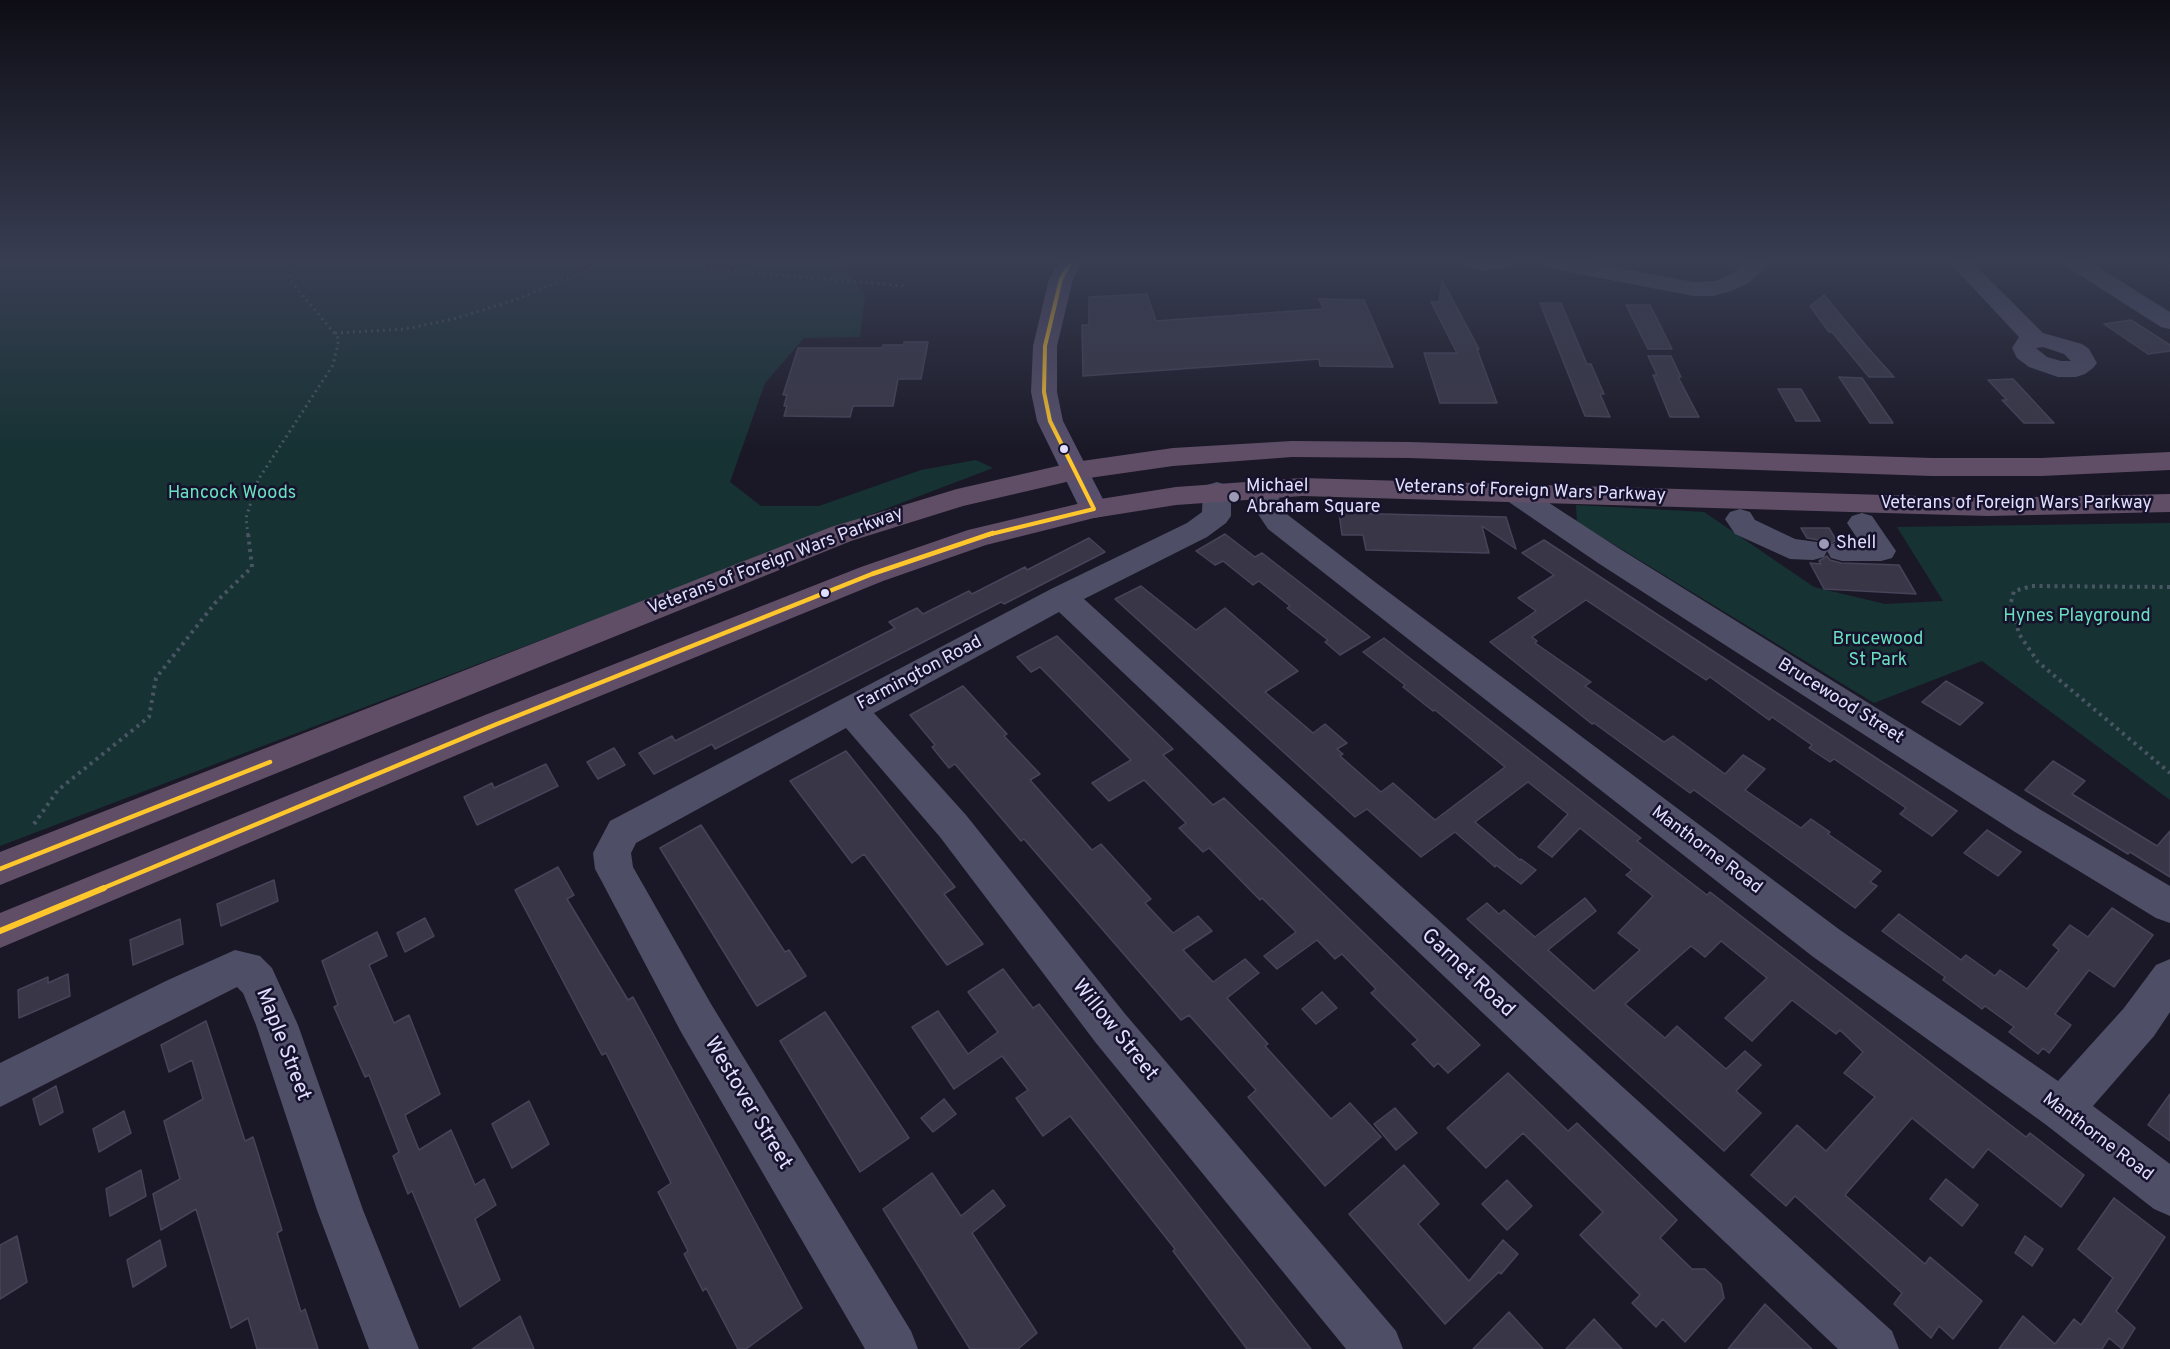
<!DOCTYPE html>
<html>
<head>
<meta charset="utf-8">
<style>
	body { margin:0 }
	canvas { display:block; background:#1a1826 }
</style>
</head>
<body>
<canvas width="2170" height="1349"></canvas>
<script>
const context = document.querySelector('canvas').getContext('2d');
context.lineJoin = 'round';
function fillPath(path, color) {
  context.fillStyle = color;
  context.fill(path, 'evenodd');
}
function toPath(rows) {
  const path = new Path2D();
  for (const r of rows) {
    path.moveTo(r[0], r[1]);
    for (let i = 2; i < r.length; i += 2) path.lineTo(r[i], r[i + 1]);
  }
  return path;
}
function trace(path, color, width, dash) {
  context.strokeStyle = color;
  context.lineWidth = width;
  context.lineCap = dash ? 'butt' : 'round';
  context.setLineDash(dash || []);
  context.stroke(path);
}
function write(font, color, halo, rows, align = 'center') {
  context.font = font + ' Overpass,sans-serif';
  context.lineWidth = 5;
  context.setLineDash([]);
  context.textBaseline = 'middle';
  context.strokeStyle = halo;
  context.fillStyle = color;
  for (const [text, x, y, turn = 0] of rows) {
    context.save();
    context.translate(x, y);
    context.rotate((+turn || 0) * Math.PI / 180);
    context.textAlign = isNaN(turn) ? turn : align;
    if (halo) context.strokeText(text, 0, 0);
    context.fillText(text, 0, 0);
    context.restore();
  }
}
fillPath(toPath([
	[0,262,841,262,865,296,860,337,804,338,765,383,730,482,761,506,819,506,921,470,976,460,993,468,0,846],
	[1576,505,1704,512,1814,587,1885,604,1943,601,1897,527,2170,523,2170,800,1982,661,1874,703,1577,522]
]), '#163233');
const building = toPath([
	[1442,280,1479,349,1477,349,1497,403,1440,403,1424,353,1457,353,1431,302,1439,302,1442,280],
	[1147,294,1156,321,1323,309,1319,299,1364,300,1393,367,1320,366,1319,359,1083,376,1082,325,1089,325,1089,297,1147,294],
	[1824,295,1868,348,1894,377,1869,377,1832,332,1829,332,1810,306,1824,295],
	[1540,303,1561,303,1587,364,1591,364,1604,394,1600,394,1610,417,1585,416,1540,303],
	[1626,305,1650,305,1672,349,1648,349,1626,305],
	[2131,320,2170,345,2170,351,2148,354,2104,324,2131,320],
	[904,342,928,342,921,379,898,379,893,406,853,406,850,417,784,416,787,406,784,406,787,395,783,395,798,348,882,348,883,345,904,345,904,342],
	[1648,356,1671,356,1681,377,1678,377,1699,417,1670,417,1653,375,1657,375,1648,356],
	[1839,377,1862,378,1893,423,1870,423,1839,377],
	[2013,379,2054,423,2024,423,2002,400,2007,400,1988,380,2013,379],
	[1778,389,1801,389,1820,421,1796,421,1778,389],
	[1339,513,1506,517,1516,549,1482,526,1489,553,1366,550,1363,535,1342,535,1339,513],
	[1801,528,1829,528,1836,540,1828,545,1824,541,1807,538,1801,528],
	[1225,534,1255,557,1262,553,1370,637,1340,655,1325,642,1328,640,1287,608,1290,606,1259,581,1253,585,1223,561,1215,565,1196,551,1225,534],
	[1089,538,1105,552,1004,604,1001,602,715,749,712,744,654,774,639,753,672,736,675,741,895,628,889,622,917,608,923,614,969,591,972,594,1025,567,1027,570,1089,538],
	[1544,540,1748,674,1957,811,1932,836,1900,814,1906,808,1834,759,1830,762,1809,748,1812,745,1772,717,1769,720,1710,677,1706,680,1586,600,1532,637,1537,641,1535,643,1591,682,1585,686,1664,742,1673,736,1725,774,1743,755,1765,769,1745,790,1801,828,1811,819,1830,832,1828,834,1881,871,1870,882,1877,886,1855,908,1694,790,1690,793,1594,723,1592,724,1490,642,1536,611,1518,598,1554,575,1522,553,1544,540],
	[1827,556,1830,560,1841,563,1899,565,1916,594,1824,589,1810,563,1821,564,1819,561,1827,556],
	[1141,586,1196,630,1225,608,1298,671,1265,692,1313,733,1325,724,1347,743,1337,749,1343,754,1340,756,1381,792,1393,783,1435,820,1505,767,1435,710,1433,711,1403,687,1405,685,1363,652,1384,638,1641,838,1637,841,1707,895,1710,892,2026,1137,2030,1133,2084,1175,2061,1207,1988,1149,1973,1168,1912,1118,1845,1195,1925,1264,1930,1257,1982,1301,1953,1339,1939,1326,1931,1338,1894,1304,1902,1293,1795,1196,1786,1206,1751,1175,1797,1125,1826,1151,1875,1097,1844,1073,1863,1052,1840,1030,1836,1034,1792,1000,1752,1041,1725,1018,1767,978,1721,941,1705,957,1691,946,1625,1004,1665,1038,1677,1026,1726,1069,1745,1051,1761,1065,1736,1091,1761,1113,1724,1151,1467,919,1487,903,1499,914,1504,910,1535,937,1585,898,1596,911,1548,950,1594,991,1640,950,1618,933,1653,896,1626,875,1632,870,1580,828,1552,857,1538,847,1568,814,1528,782,1475,822,1520,860,1521,859,1536,870,1521,884,1496,865,1495,867,1455,832,1421,857,1367,809,1355,817,1115,599,1141,586],
	[1057,636,1173,749,1163,755,1213,805,1224,798,1480,1045,1448,1073,1438,1063,1434,1067,1412,1044,1418,1040,1371,993,1376,989,1342,954,1335,959,1317,940,1277,969,1264,956,1296,932,1262,898,1260,900,1209,848,1203,852,1179,828,1186,823,1144,780,1109,801,1092,783,1131,760,1040,667,1031,672,1017,657,1057,636],
	[1946,681,1983,703,1960,725,1922,702,1946,681],
	[963,686,1007,734,1004,736,1040,774,1030,780,1092,850,1101,844,1151,899,1145,903,1173,933,1198,916,1212,931,1183,950,1213,982,1245,959,1259,973,1227,998,1268,1044,1265,1046,1331,1119,1350,1103,1381,1137,1325,1186,1248,1097,1256,1090,1189,1015,1181,1020,1024,839,1021,841,955,764,949,768,932,747,935,745,910,715,963,686],
	[614,748,625,765,598,779,587,762,614,748],
	[846,751,955,887,944,894,983,944,947,965,864,854,852,863,790,781,846,751],
	[2053,761,2085,781,2072,794,2157,846,2170,831,2170,877,2130,852,2128,854,2025,790,2053,761],
	[546,764,558,786,477,825,464,797,492,783,494,788,546,764],
	[701,825,785,952,789,950,806,976,757,1006,660,848,701,825],
	[1987,830,2021,852,1998,876,1964,853,1987,830],
	[558,867,574,895,567,899,628,1000,633,997,802,1308,746,1349,738,1349,706,1288,703,1291,684,1254,688,1251,658,1192,671,1183,606,1053,602,1055,515,890,558,867],
	[274,880,278,901,221,926,217,904,274,880],
	[2112,908,2153,935,2114,987,2089,970,2055,1014,2071,1025,2049,1053,2043,1048,2038,1054,2009,1032,2014,1027,1985,1006,1982,1009,1943,980,1945,977,1882,931,1899,914,1961,960,1966,955,1995,976,2000,970,2027,989,2059,950,2053,945,2070,925,2088,937,2112,908],
	[425,918,434,936,405,952,397,933,425,918],
	[180,919,183,944,133,965,130,940,180,919],
	[377,932,387,956,369,965,394,1023,409,1015,440,1094,405,1115,419,1150,451,1130,475,1185,484,1179,496,1205,475,1219,500,1280,460,1307,412,1191,408,1194,393,1156,399,1152,369,1075,365,1077,334,1007,338,1005,322,961,377,932],
	[1003,969,1033,1008,1039,1004,1311,1349,1247,1349,1173,1251,1175,1249,1070,1116,1043,1136,1016,1098,1028,1090,1002,1056,954,1089,912,1027,938,1011,968,1054,998,1032,968,992,1003,969],
	[68,974,70,996,19,1018,18,990,48,977,48,983,68,974],
	[1322,992,1337,1008,1316,1024,1302,1009,1322,992],
	[825,1012,909,1138,860,1172,780,1041,825,1012],
	[206,1021,245,1141,253,1137,282,1230,277,1233,301,1312,305,1309,318,1349,257,1349,248,1318,231,1328,196,1209,161,1230,153,1194,180,1179,164,1121,203,1099,192,1060,169,1072,161,1045,206,1021],
	[1508,1073,1568,1131,1577,1123,1677,1220,1660,1238,1692,1269,1705,1269,1721,1284,1724,1298,1685,1342,1663,1319,1656,1327,1632,1303,1640,1295,1580,1235,1603,1212,1523,1133,1486,1168,1447,1128,1508,1073],
	[56,1086,63,1112,40,1125,33,1099,56,1086],
	[2170,1094,2170,1141,2148,1125,2170,1094],
	[944,1099,956,1114,933,1132,921,1118,944,1099],
	[529,1101,549,1144,512,1168,492,1124,529,1101],
	[1395,1108,1417,1133,1396,1150,1374,1124,1395,1108],
	[124,1111,131,1133,99,1152,93,1129,124,1111],
	[1404,1165,1439,1204,1418,1224,1469,1281,1503,1240,1518,1254,1501,1274,1499,1272,1445,1324,1349,1214,1404,1165],
	[141,1170,146,1196,110,1216,106,1189,141,1170],
	[932,1173,961,1216,993,1190,1005,1206,972,1233,1037,1333,1018,1349,970,1349,883,1209,932,1173],
	[1946,1179,1978,1205,1962,1226,1930,1199,1946,1179],
	[1507,1180,1532,1206,1507,1230,1482,1204,1507,1180],
	[2114,1198,2165,1237,2116,1311,2135,1328,2122,1349,2109,1338,2102,1349,1999,1349,2023,1316,2055,1344,2074,1319,2081,1325,2113,1278,2078,1249,2114,1198],
	[17,1236,27,1282,0,1299,0,1245,17,1236],
	[2025,1236,2043,1249,2032,1266,2015,1253,2025,1236],
	[160,1240,166,1266,133,1287,127,1260,160,1240],
	[1765,1304,1812,1349,1728,1349,1765,1304],
	[1509,1312,1543,1349,1473,1349,1509,1312],
	[520,1316,534,1349,472,1349,520,1316],
	[1594,1319,1622,1349,1566,1349,1594,1319]
]);
fillPath(building, '#393747');
trace(building, '#474359', 1.5);
trace(toPath([
	[675,262,695,268,905,286],
	[335,333,406,329,457,318,515,300,606,262],
	[248,535,246,518,258,480,333,365,339,339,291,281,287,262]
]), '#485563', 3, [2, 4]);
trace(toPath([
	[2170,587,2032,586,2014,591,2011,602,2019,634,2038,662,2170,773],
	[34,824,58,790,149,717,156,678,215,603,252,567,248,533]
]), '#485563', 4, [3, 4.5]);
fillPath(toPath([
	[1463,262,1514,262,1511,267,1484,271,1466,267,1463,262],
	[1542,262,1587,262,1694,282,1715,281,1731,274,1746,262,1771,262,1747,284,1731,291,1713,296,1694,296,1553,269,1545,267,1542,262],
	[1949,262,1972,262,2043,333,2082,344,2089,349,2097,363,2093,368,2085,374,2076,377,2058,377,2029,367,2017,358,2012,348,2019,337,1949,262],
	[2043,347,2064,354,2071,361,2061,361,2047,357,2036,348,2043,347],
	[2064,262,2090,262,2170,312,2170,329,2161,327,2067,267,2064,262],
	[1264,479,1274,482,1278,488,1280,504,1288,515,1375,582,1840,930,2058,1081,2124,1008,2156,965,2170,959,2170,1012,2154,1036,2093,1106,2170,1164,2170,1216,2154,1209,2045,1124,1812,956,1268,529,1252,505,1250,488,1254,482,1264,479],
	[1217,482,1227,485,1231,491,1231,516,1226,523,1207,537,1084,599,1892,1331,1899,1349,1838,1349,1059,612,874,713,966,815,1126,1015,1396,1331,1403,1349,1346,1349,1096,1043,940,837,846,728,636,843,631,853,633,867,711,1004,911,1331,918,1349,865,1349,681,1032,601,880,595,869,593,853,610,821,1051,589,1187,523,1202,512,1203,491,1207,485,1217,482],
	[1513,483,1523,486,1620,549,2041,810,2170,886,2170,923,2156,918,2015,832,1598,563,1503,498,1499,492,1503,486,1513,483],
	[1740,509,1750,512,1755,520,1795,539,1824,543,1828,550,1831,544,1842,541,1859,541,1847,523,1852,516,1862,513,1872,516,1896,551,1892,558,1881,561,1842,561,1831,558,1827,551,1824,557,1813,560,1790,559,1735,534,1725,519,1730,512,1740,509],
	[235,950,260,956,272,968,298,1025,363,1210,419,1349,369,1349,317,1210,256,1025,243,993,237,987,0,1107,0,1063,168,980,235,950]
]), '#4e4e67');
fillPath(toPath([
	[1060,262,1082,262,1073,279,1057,346,1057,392,1063,421,1108,509,1104,516,1094,518,1084,516,1080,509,1037,421,1031,392,1033,346,1049,279,1060,262]
]), '#574f6b');
fillPath(toPath([
	[1292,441,1410,442,1932,458,2041,458,2170,452,2170,470,2041,476,1932,476,1410,458,1292,457,1173,466,1075,480,963,506,851,541,0,885,0,852,831,527,957,489,1075,462,1173,448,1292,441],
	[1302,478,1988,498,2170,494,2170,512,1988,516,1302,496,1176,505,1094,518,986,545,883,581,509,733,0,948,0,913,485,715,861,567,968,530,1094,500,1176,487,1302,478]
]), '#604e67');
trace(toPath([
	[987,535,1094,509,1050,421,1044,392,1045,346,1061,279,1071,262]
]), '#ffc72c', 4);
trace(toPath([
	[0,869,270,762],
	[101,889,497,724,872,574,993,533]
]), '#ffc72c', 4.5);
trace(toPath([
	[0,931,104,888]
]), '#ffc72c', 6);
const sky = context.createLinearGradient(0, 0, 0, 451);
sky.addColorStop(0, '#0e0d15');
sky.addColorStop(0.58, '#383d52');
sky.addColorStop(1, '#383d5200');
context.fillStyle = sky;
context.fillRect(0, 0, 2170, 451);
for (const [x, y, r, color] of [
	[1064,449,5,"#e1deff"],
	[1234,497,6,"#9b99b3"],
	[1824,544,6,"#9b99b3"],
	[825,593,5,"#e1deff"]
]) {
  const dot = new Path2D();
  dot.arc(x, y, r, 0, 2 * Math.PI);
  context.fillStyle = color;
  context.fill(dot);
  trace(dot, '#16122c', 2);
}
write('18px', '#e1deff', '#16122c', [
	["Michael",1246,487],
	["Abraham Square",1246,508],
	["Shell",1836,544]
], 'left');
write('18px', '#e1deff', '#16122c', [
	["Veterans of Foreign Wars Parkway",1530,492,2],
	["Veterans of Foreign Wars Parkway",2016,504],
	["Veterans of Foreign Wars Parkway",776,562,-21],
	["Farmington Road",920,674,-28],
	["Brucewood Street",1840,702,32],
	["Manthorne Road",1706,851,37],
	["Manthorne Road",2097,1138,37]
]);
write('18px', '#69e0c0', '#16122c', [
	["Hancock Woods",232,494],
	["Hynes Playground",2077,617],
	["Brucewood",1878,640],
	["St Park",1878,661]
]);
write('21px', '#e1deff', '#16122c', [
	["Garnet Road",1467,974,43],
	["Willow Street",1114,1031,51],
	["Maple Street",282,1045,69],
	["Westover Street",747,1104,59]
]);
</script>
</body>
</html>
